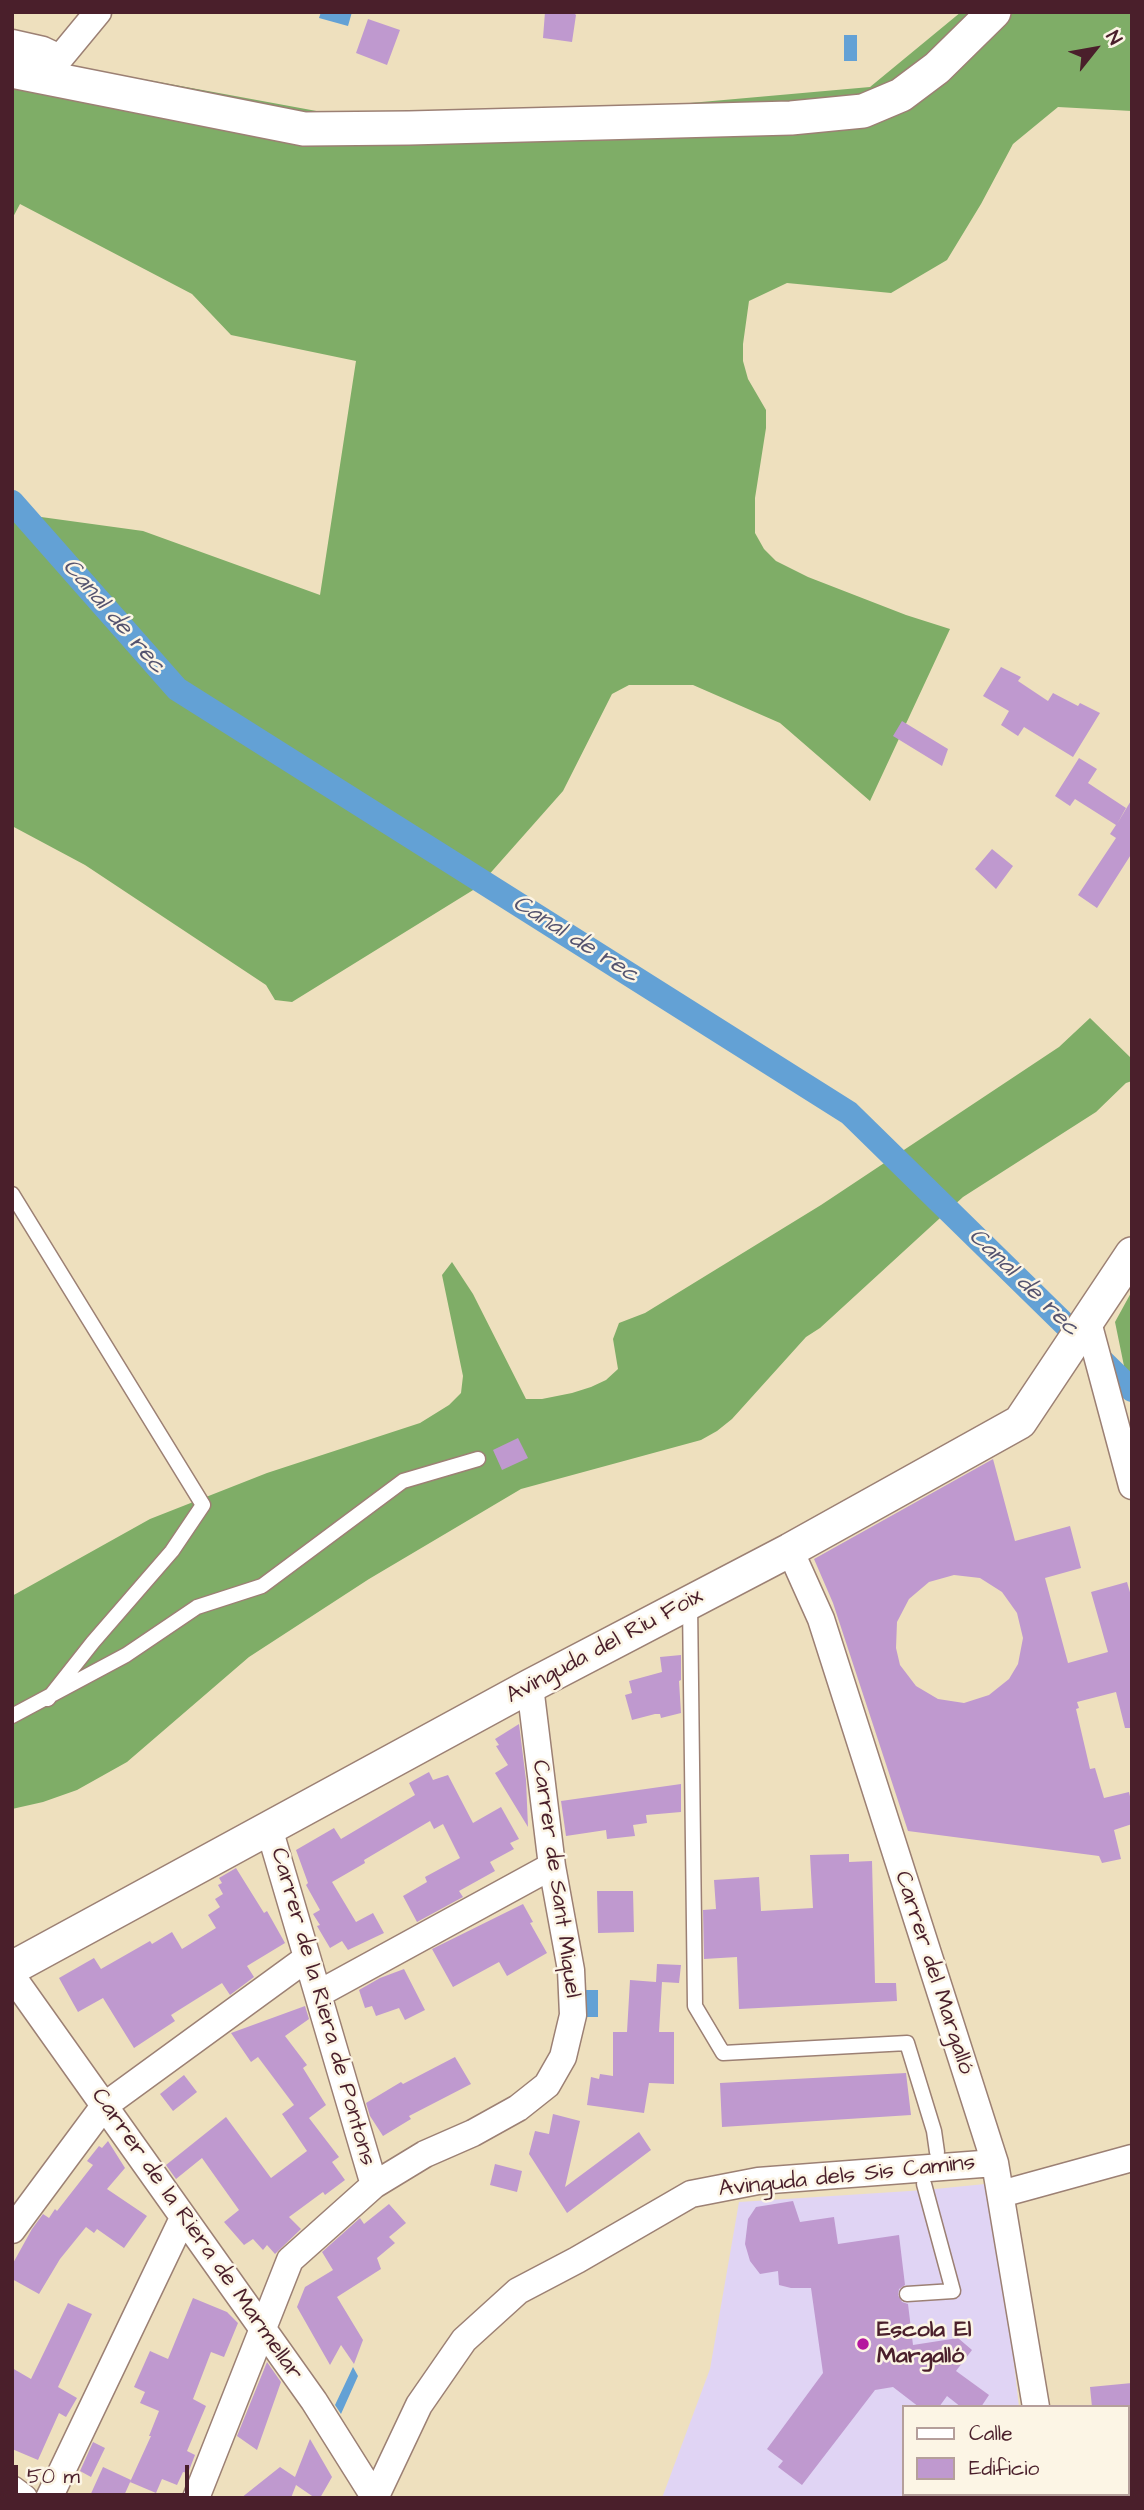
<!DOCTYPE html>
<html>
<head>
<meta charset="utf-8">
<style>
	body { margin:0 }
	#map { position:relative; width:1144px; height:2510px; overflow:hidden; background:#eee0be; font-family:"Architects Daughter",sans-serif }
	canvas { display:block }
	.frame { position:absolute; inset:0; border:14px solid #4a1f2b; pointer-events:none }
	.legend { position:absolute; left:902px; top:2405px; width:228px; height:91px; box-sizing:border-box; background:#fcf5e5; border:2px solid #b59f9b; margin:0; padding:9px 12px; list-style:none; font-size:21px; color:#4a1f2b }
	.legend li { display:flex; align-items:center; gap:14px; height:35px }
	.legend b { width:35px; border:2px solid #b59f9b }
	.north { position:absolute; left:1060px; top:14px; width:70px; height:70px; -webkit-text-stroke:5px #fcf5e5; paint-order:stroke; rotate:59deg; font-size:19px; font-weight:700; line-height:28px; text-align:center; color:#4a1f2b }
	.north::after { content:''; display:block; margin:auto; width:24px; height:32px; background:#4a1f2b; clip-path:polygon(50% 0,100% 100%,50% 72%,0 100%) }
	.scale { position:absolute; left:14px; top:2465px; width:175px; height:32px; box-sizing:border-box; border:4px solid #4a1f2b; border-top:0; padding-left:9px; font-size:21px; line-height:24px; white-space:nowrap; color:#4a1f2b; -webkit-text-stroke:5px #fcf5e5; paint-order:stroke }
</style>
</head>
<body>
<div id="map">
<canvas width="1144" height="2510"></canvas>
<div class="frame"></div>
<ul class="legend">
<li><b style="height:9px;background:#fff"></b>Calle</li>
<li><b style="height:19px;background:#bf99cf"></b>Edificio</li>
</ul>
<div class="north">N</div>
<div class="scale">50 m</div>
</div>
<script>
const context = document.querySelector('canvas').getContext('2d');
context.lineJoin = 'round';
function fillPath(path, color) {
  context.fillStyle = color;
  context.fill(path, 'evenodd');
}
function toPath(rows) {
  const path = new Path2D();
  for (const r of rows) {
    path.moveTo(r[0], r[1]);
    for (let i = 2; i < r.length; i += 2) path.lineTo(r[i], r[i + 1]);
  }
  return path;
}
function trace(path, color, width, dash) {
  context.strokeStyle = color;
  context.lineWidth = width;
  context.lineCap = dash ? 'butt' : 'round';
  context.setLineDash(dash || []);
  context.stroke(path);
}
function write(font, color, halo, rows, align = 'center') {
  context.font = font + ' "Architects Daughter",sans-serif';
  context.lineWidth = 5;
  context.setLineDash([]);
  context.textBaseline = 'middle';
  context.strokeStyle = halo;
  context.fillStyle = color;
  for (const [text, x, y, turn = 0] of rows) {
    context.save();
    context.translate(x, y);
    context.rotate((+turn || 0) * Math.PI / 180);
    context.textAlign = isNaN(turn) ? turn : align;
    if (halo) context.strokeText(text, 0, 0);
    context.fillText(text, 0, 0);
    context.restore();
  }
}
fillPath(toPath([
	[985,2184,1009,2319,1019,2407,904,2407,904,2494,1030,2494,1030,2498,662,2498,710,2369,739,2202,925,2190]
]), '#e0d4f4');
fillPath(toPath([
	[961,12,1132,12,1132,111,1058,107,1013,144,981,204,947,260,891,293,787,283,749,301,743,344,743,361,748,379,766,410,766,428,755,498,755,533,764,549,776,561,808,577,906,615,950,629,870,801,780,723,693,685,629,685,612,694,563,791,478,887,292,1002,275,1000,266,985,85,865,12,826,12,513,143,531,320,595,356,361,231,335,192,294,20,204,12,219,12,55,409,128,870,87],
	[1090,1018,1132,1059,1132,1081,1126,1083,1096,1112,963,1197,820,1328,806,1337,732,1419,717,1431,701,1440,521,1489,369,1579,249,1657,127,1762,77,1790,43,1802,12,1809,12,1596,150,1519,267,1473,420,1423,449,1405,461,1393,463,1376,442,1275,452,1262,473,1294,526,1399,542,1399,572,1393,591,1387,606,1380,618,1369,613,1339,619,1323,645,1313,821,1205,1059,1047],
	[1132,1291,1132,1405,1115,1322]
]), '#7fad67');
fillPath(toPath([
	[321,12,352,12,348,26,319,18],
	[844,35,857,35,857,61,844,61],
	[584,1990,598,1990,598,2017,584,2017],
	[353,2367,358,2376,341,2414,335,2405]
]), '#63a1d5');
trace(toPath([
	[12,502,177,689,849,1113,1132,1390]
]), '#63a1d5', 24);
fillPath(toPath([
	[545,12,573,12,576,15,572,42,543,38],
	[368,19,400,30,387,65,356,53],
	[1001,667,1021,677,1018,681,1048,701,1053,693,1078,706,1080,703,1100,713,1073,757,1024,727,1018,736,1001,725,1009,711,983,696],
	[902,721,948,749,942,766,893,736],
	[1079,758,1097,769,1088,783,1126,808,1117,824,1132,799,1132,853,1097,908,1078,895,1116,838,1110,834,1116,825,1075,799,1070,806,1055,796],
	[992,849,1013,866,996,889,975,869],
	[518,1438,528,1458,502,1470,493,1450],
	[993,1459,1015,1541,1070,1526,1081,1568,1045,1578,1068,1663,1108,1652,1091,1592,1127,1582,1132,1599,1132,1728,1125,1728,1116,1692,1077,1702,1079,1708,1076,1709,1090,1769,1095,1768,1104,1798,1129,1792,1132,1805,1132,1824,1114,1830,1121,1859,1102,1863,1099,1856,908,1831,833,1603,814,1559],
	[954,1575,980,1578,1002,1592,1017,1613,1023,1638,1018,1664,1009,1679,989,1695,964,1703,938,1699,916,1686,900,1665,896,1648,897,1622,909,1599,929,1582],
	[681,1655,681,1680,679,1681,681,1713,661,1718,660,1714,655,1714,632,1720,625,1695,632,1693,629,1681,662,1672,660,1657],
	[519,1724,526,1780,528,1827,495,1773,508,1765,496,1746,499,1745,495,1739],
	[429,1772,433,1780,448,1775,473,1823,501,1807,519,1839,510,1843,514,1849,490,1862,495,1871,459,1891,463,1897,417,1922,403,1896,427,1882,425,1877,460,1858,443,1824,434,1829,430,1821,364,1860,365,1863,332,1882,356,1922,373,1913,384,1933,348,1950,342,1941,330,1948,317,1926,320,1925,313,1914,320,1910,306,1885,308,1883,296,1850,334,1828,341,1839,415,1795,409,1783],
	[681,1784,681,1812,646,1815,647,1823,633,1825,635,1836,607,1839,606,1830,566,1836,561,1801],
	[849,1854,849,1862,872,1861,875,1983,896,1983,897,2001,739,2009,737,1957,704,1959,703,1910,716,1909,714,1880,759,1877,761,1911,813,1908,810,1855],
	[236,1868,264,1913,267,1911,285,1943,247,1966,254,1977,230,1995,222,1983,171,2015,175,2021,134,2048,103,1998,78,2012,59,1978,94,1958,101,1969,150,1941,152,1944,172,1932,182,1949,216,1928,208,1915,220,1907,215,1899,223,1894,218,1885,222,1883,219,1878],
	[597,1891,633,1891,634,1932,598,1933],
	[523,1904,533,1922,530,1923,547,1953,507,1976,499,1962,453,1987,432,1949],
	[657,1964,681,1965,679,1983,662,1982,659,2032,674,2032,674,2084,649,2083,644,2113,587,2105,591,2077,599,2079,600,2074,613,2076,613,2032,627,2032,630,1980,656,1982],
	[404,1969,425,2010,405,2020,399,2008,376,2016,372,2006,365,2008,359,1990,380,1978],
	[305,2006,309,2019,285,2036,307,2065,303,2068,326,2105,309,2118,339,2157,332,2162,345,2180,325,2195,323,2192,289,2217,301,2229,275,2254,267,2245,263,2250,253,2239,244,2245,224,2222,239,2210,202,2158,176,2179,166,2165,226,2117,271,2178,307,2151,282,2114,294,2105,258,2057,251,2062,231,2033],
	[455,2057,471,2084,409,2116,411,2119,383,2136,370,2116,366,2103,401,2082,403,2084],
	[906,2073,911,2115,722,2127,720,2083],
	[184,2075,197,2092,173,2111,160,2094],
	[553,2114,580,2121,565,2187,639,2132,651,2150,567,2213,529,2154,535,2131,549,2134],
	[108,2141,125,2168,107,2189,147,2216,124,2248,97,2229,94,2233,86,2227,60,2259,39,2294,12,2279,12,2265,32,2229,43,2214,49,2218,55,2209,57,2211,93,2165,87,2161,99,2146,102,2148],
	[495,2164,522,2171,517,2192,490,2185],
	[793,2201,800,2222,834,2217,838,2244,899,2235,905,2285,899,2289,898,2295,902,2302,908,2304,913,2345,958,2338,972,2350,956,2371,989,2395,981,2407,961,2407,947,2396,939,2407,919,2407,893,2387,875,2390,802,2485,778,2467,783,2461,767,2449,823,2373,811,2288,791,2288,779,2285,778,2271,760,2274,750,2261,745,2244,748,2219,756,2207],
	[389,2204,406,2223,389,2237,395,2243,377,2258,381,2269,337,2297,363,2340,354,2364,341,2345,330,2365,297,2307,305,2287,333,2270,322,2252,360,2218,364,2224],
	[193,2298,227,2312,238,2323,224,2357,211,2352,193,2399,206,2406,187,2451,195,2455,188,2473,183,2472,177,2485,162,2479,156,2493,130,2482,151,2436,149,2436,159,2411,140,2403,145,2392,134,2387,150,2351,168,2359],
	[68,2303,92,2314,58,2387,77,2398,66,2417,59,2413,38,2460,12,2449,12,2368,31,2379],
	[267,2362,281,2382,257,2450,237,2436],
	[1132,2383,1132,2407,1092,2407,1090,2387],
	[310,2439,332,2477,320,2498,315,2498,296,2485,291,2498,241,2498,280,2467,295,2477],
	[93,2442,105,2448,91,2477,80,2471],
	[103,2467,131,2480,123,2498,89,2498]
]), '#bf99cf');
const service = toPath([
	[12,1194,203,1505,172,1551,93,1642,48,1699],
	[690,1603,695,2006,723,2053,907,2043,934,2131,937,2152],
	[12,1716,126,1655,197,1607,262,1586,403,1481,478,1459],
	[907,2294,953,2291,924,2184]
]);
const minor = toPath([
	[12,43,43,50,60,58,98,12],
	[1088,1322,1132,1486],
	[790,1550,821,1619,995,2163,1036,2407],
	[269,1828,374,2185],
	[12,1976,314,2401,375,2498],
	[318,1994,552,1866],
	[1001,2194,1132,2158],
	[12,2230,104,2106,307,1958],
	[12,2489,24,2498],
	[1050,2494,1051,2498],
	[49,2498,183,2218],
	[196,2498,290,2260,374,2185,425,2154,473,2133,518,2108,547,2085,563,2057,573,2015,571,1970,552,1866,530,1686],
	[375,2498,419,2405,464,2340,518,2291,577,2260,691,2194,758,2181,995,2163]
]);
const tertiary = toPath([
	[12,71,304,129,409,128,791,118,863,111,901,95,937,68,994,12],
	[12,1968,530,1686,790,1550,1020,1422,1132,1254]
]);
trace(service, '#9c8074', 17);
trace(minor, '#9c8074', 29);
trace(tertiary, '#9c8074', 36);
trace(service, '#fff', 14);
trace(minor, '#fff', 26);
trace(tertiary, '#fff', 33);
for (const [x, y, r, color] of [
	[863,2344,7,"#b5179e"]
]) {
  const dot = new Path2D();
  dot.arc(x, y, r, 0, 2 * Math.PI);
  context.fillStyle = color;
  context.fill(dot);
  trace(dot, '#fcf5e5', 2.5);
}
write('23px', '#4a1f2b', '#fcf5e5', [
	["Avinguda del Riu Foix",605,1647,-28],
	["Carrer de Sant Miquel",555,1879,82],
	["Carrer del Margalló",933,1973,72],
	["Carrer de la Riera de Pontons",322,2007,74],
	["Avinguda dels Sis Camins",847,2177,-6],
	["Carrer de la Riera de Marmellar",196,2235,55]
]);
write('bold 23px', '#4a1f2b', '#fcf5e5', [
	["Escola El",877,2331],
	["Margalló",877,2357]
], 'left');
write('italic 24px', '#54536f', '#fcf5e5', [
	["Canal de rec",113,617,49],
	["Canal de rec",575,940,32],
	["Canal de rec",1023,1283,44]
]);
</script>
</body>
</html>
